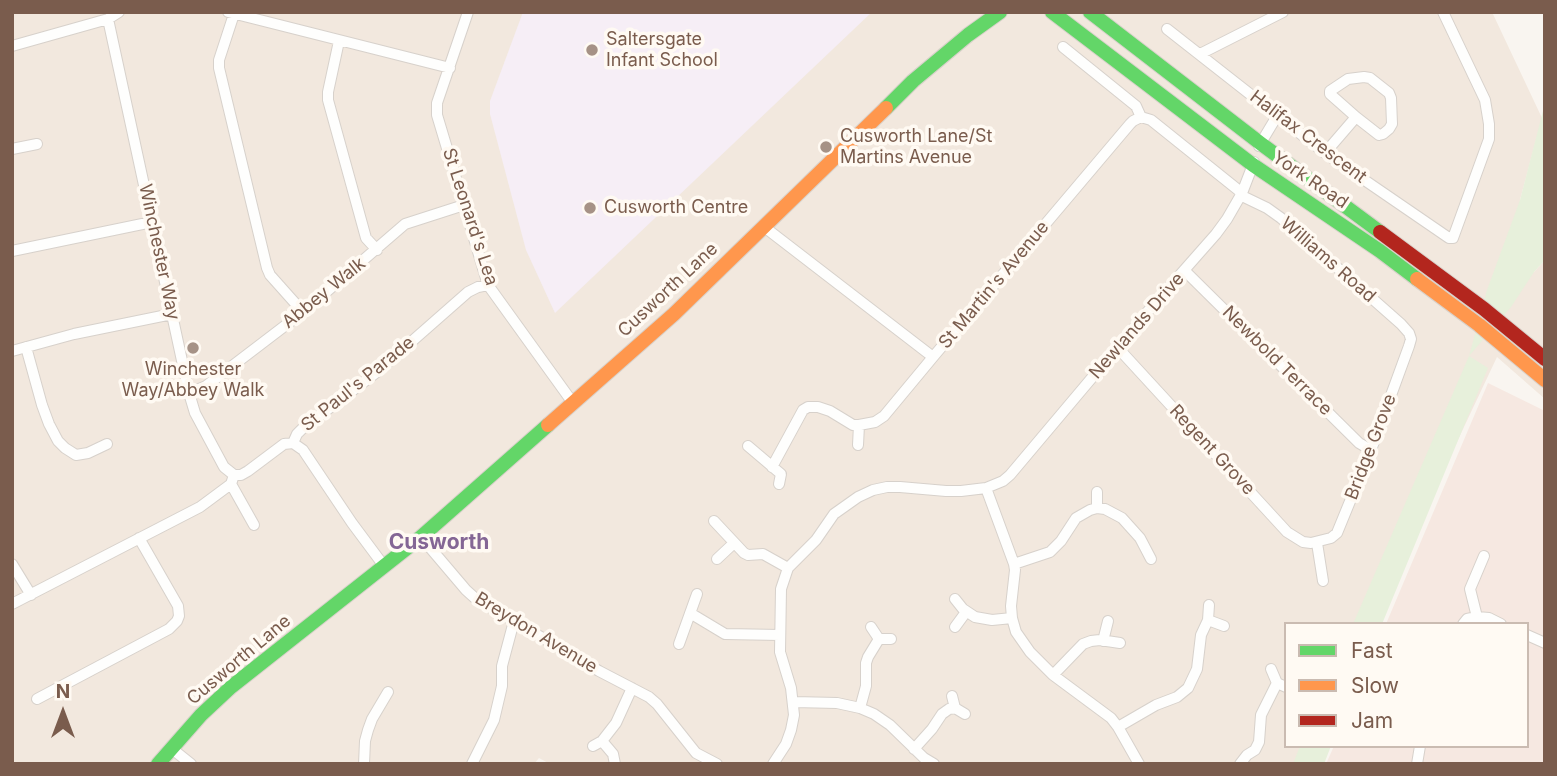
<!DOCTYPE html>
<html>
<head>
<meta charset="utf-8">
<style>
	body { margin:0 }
	#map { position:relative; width:1557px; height:776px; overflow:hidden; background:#f9f5f0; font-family:Inter,sans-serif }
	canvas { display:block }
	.frame { position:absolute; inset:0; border:14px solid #7a5c4d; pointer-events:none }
	.legend { position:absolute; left:1284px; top:622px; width:245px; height:126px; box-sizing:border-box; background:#fffaf3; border:2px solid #cabbb1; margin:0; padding:9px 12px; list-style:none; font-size:21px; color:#7a5c4d }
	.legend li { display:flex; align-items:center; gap:14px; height:35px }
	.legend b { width:35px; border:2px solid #cabbb1 }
	.north { position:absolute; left:28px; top:678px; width:70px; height:70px; -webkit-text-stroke:5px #fffaf3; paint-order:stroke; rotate:0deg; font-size:19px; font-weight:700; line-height:28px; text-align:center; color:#7a5c4d }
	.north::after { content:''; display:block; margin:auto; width:24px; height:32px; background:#7a5c4d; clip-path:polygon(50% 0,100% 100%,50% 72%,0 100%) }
</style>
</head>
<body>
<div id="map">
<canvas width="1557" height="776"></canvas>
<div class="frame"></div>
<ul class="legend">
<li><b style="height:9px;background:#63d668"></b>Fast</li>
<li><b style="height:9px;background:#ff974d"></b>Slow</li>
<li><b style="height:9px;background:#b3261e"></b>Jam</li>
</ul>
<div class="north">N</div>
</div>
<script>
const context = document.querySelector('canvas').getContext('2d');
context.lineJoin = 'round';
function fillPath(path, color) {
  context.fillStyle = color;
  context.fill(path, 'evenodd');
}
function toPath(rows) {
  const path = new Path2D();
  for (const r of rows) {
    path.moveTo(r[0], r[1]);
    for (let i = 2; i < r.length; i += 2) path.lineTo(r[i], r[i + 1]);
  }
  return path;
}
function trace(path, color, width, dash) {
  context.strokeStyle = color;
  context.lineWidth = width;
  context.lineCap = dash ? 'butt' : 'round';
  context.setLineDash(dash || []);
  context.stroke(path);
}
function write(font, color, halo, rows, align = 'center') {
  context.font = font + ' Inter,sans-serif';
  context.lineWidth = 7;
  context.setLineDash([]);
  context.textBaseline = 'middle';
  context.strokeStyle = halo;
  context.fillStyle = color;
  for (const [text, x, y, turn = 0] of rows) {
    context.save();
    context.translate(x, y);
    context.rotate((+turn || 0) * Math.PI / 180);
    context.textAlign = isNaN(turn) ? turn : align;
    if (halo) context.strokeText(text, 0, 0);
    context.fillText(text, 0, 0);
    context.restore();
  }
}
fillPath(toPath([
	[12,12,1492,12,1542,118,1520,200,1534,272,1545,260,1545,399,1497,357,1371,624,1286,624,1286,746,1319,746,1311,764,550,764,539,758,534,764,12,764]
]), '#f2e8de');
fillPath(toPath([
	[1488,383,1545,411,1545,764,1326,764,1334,746,1527,746,1527,624,1386,624]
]), '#f6e8e1');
fillPath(toPath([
	[523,12,872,12,555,313,526,250,490,114,490,101]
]), '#f6eef6');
fillPath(toPath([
	[1545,103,1545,260,1534,272,1511,307,1469,356,1488,368,1382,624,1353,624,1469,356,1487,290,1520,200],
	[1300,746,1331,746,1324,764,1293,764]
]), '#e7f0db');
const street = toPath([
	[228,12,450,68],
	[468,12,437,103,437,115,488,285,573,403],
	[234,14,219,60,219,68,267,268,270,275,303,312],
	[108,19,189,393,195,413,224,467,234,475],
	[1167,29,1325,153,1449,238,1453,238,1489,139,1489,124,1485,100,1443,12],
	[339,41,328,92,328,100,366,238,377,250],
	[12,46,108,19,119,12],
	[1063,47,1136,106,1141,117],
	[1200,54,1283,12],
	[1141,117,1151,120,1242,193],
	[1259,146,1277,116],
	[12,149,37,144],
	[1325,153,1356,117,1330,94,1330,91,1348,79,1364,77,1370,78,1389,93,1391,98,1392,124,1389,129,1383,134,1379,135,1356,117],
	[763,226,933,357,1130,124,1133,121,1141,117],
	[12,251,152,222],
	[1185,271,1359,443,1371,450],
	[26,347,42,405,49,424,58,441,65,448,76,455,88,453,107,444],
	[1118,348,1287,532,1303,542,1311,543,1331,538,1337,533,1371,450,1409,346,1411,339,1409,333,1401,324,1281,218,1267,208,1240,195],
	[12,351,74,334,172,314],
	[189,393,206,386,303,312,405,224,464,205],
	[293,443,297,434,303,428,377,372,468,292,478,287,488,285],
	[293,443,303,450,352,523,384,566],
	[858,445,859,425],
	[748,446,781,474,779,484],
	[772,467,803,410,808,407,818,407,830,411,853,425,859,425,875,422,884,416,933,357],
	[234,475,241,475,248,471,284,444,293,443],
	[231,484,254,525],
	[986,488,1014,564,1015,570,1011,606,1012,618,1016,632,1030,652,1053,675,1111,718,1118,727,1139,764],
	[1097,508,1097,492],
	[714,521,744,553,748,555,763,554,788,568],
	[421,537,466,590,476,599,599,671,649,697,657,704,696,753,717,764],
	[1317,543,1323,581],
	[717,559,734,543],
	[12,564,31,595],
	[1014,564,1050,552,1061,541,1076,518,1090,510,1097,508,1105,509,1122,518,1140,538,1151,559],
	[955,599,963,609,975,617,992,620,1012,618],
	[12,604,200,507,231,484,234,475],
	[690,613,725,634,780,635],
	[1477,617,1470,589,1484,556],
	[1208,620,1224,626],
	[1463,624,1467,619,1477,617,1489,618,1501,624],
	[871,627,879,639,891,639],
	[955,627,966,612],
	[1527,635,1545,643],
	[1103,641,1108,621],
	[679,644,697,594],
	[1271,669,1277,683,1286,687],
	[1053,675,1083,644,1091,641,1100,640,1120,643],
	[952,696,955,708,965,714],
	[37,699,169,629,177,621,179,616,178,606,139,538],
	[794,702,837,703,860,708,874,714,890,725,924,758,934,764],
	[860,708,866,686,866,663,868,657,879,639],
	[1118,727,1156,705,1177,697,1188,688,1197,669,1201,635,1208,620,1209,605],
	[602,741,613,754,615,764],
	[593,746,602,741,616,723,632,688],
	[171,748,191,764],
	[914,749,932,729,942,714,949,709,955,708],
	[364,764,365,741,368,730,372,719,388,692],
	[472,764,494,720,502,686,502,666,514,621],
	[773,764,786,744,791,730,794,715,791,688,780,652,781,589,788,568,816,540,834,514,858,497,873,490,887,487,900,487,946,491,961,491,986,488,1003,481,1010,475,1149,310,1216,234,1227,219,1242,193,1254,162],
	[1240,764,1247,755,1255,750,1259,742,1261,715,1277,683],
	[1417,764,1420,746]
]);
const fast = toPath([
	[1052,12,1253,165,1380,251,1417,279],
	[1090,12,1260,143,1380,232],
	[886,108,913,81,968,35,1000,12],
	[158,764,201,715,231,687,421,537,548,425]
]);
const slow = toPath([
	[1417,279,1479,325,1545,380],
	[548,425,674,314,886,108]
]);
const jam = toPath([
	[1380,232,1484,309,1545,359]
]);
trace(street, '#d7d1cb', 12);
trace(fast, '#d9d2cb', 16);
trace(slow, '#d9d2cb', 16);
trace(jam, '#d9d2cb', 16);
trace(street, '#fefefd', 10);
trace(fast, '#63d668', 14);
trace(slow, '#ff974d', 14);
trace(jam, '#b3261e', 14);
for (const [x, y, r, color] of [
	[592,50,7,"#a69286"],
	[826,147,7,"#a69286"],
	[590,208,7,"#a69286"],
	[193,348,7,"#a69286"]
]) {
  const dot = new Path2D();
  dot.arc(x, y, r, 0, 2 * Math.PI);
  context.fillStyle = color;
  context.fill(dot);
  trace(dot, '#fffaf3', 2.5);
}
write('18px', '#7a5c4d', '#fffaf3', [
	["Saltersgate",606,40],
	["Infant School",606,61],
	["Cusworth Lane/St",840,137],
	["Martins Avenue",840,158],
	["Cusworth Centre",604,208],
	["Winchester",193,370,"center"],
	["Way/Abbey Walk",193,391,"center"]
], 'left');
write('18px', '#7a5c4d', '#fffaf3', [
	["Halifax Crescent",1308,137,37],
	["York Road",1310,180,34],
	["St Leonard's Lea",470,217,72],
	["Winchester Way",159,252,78],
	["Williams Road",1328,260,41],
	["St Martin's Avenue",994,285,-50],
	["Cusworth Lane",668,290,-43],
	["Abbey Walk",324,293,-39],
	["Newlands Drive",1137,326,-49],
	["Newbold Terrace",1277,361,45],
	["St Paul's Parade",358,384,-39],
	["Bridge Grove",1371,447,-69],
	["Regent Grove",1212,450,47],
	["Breydon Avenue",536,633,31],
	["Cusworth Lane",239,660,-40]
]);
write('bold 21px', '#846695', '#fffaf3', [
	["Cusworth",439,543]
]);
</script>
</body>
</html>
